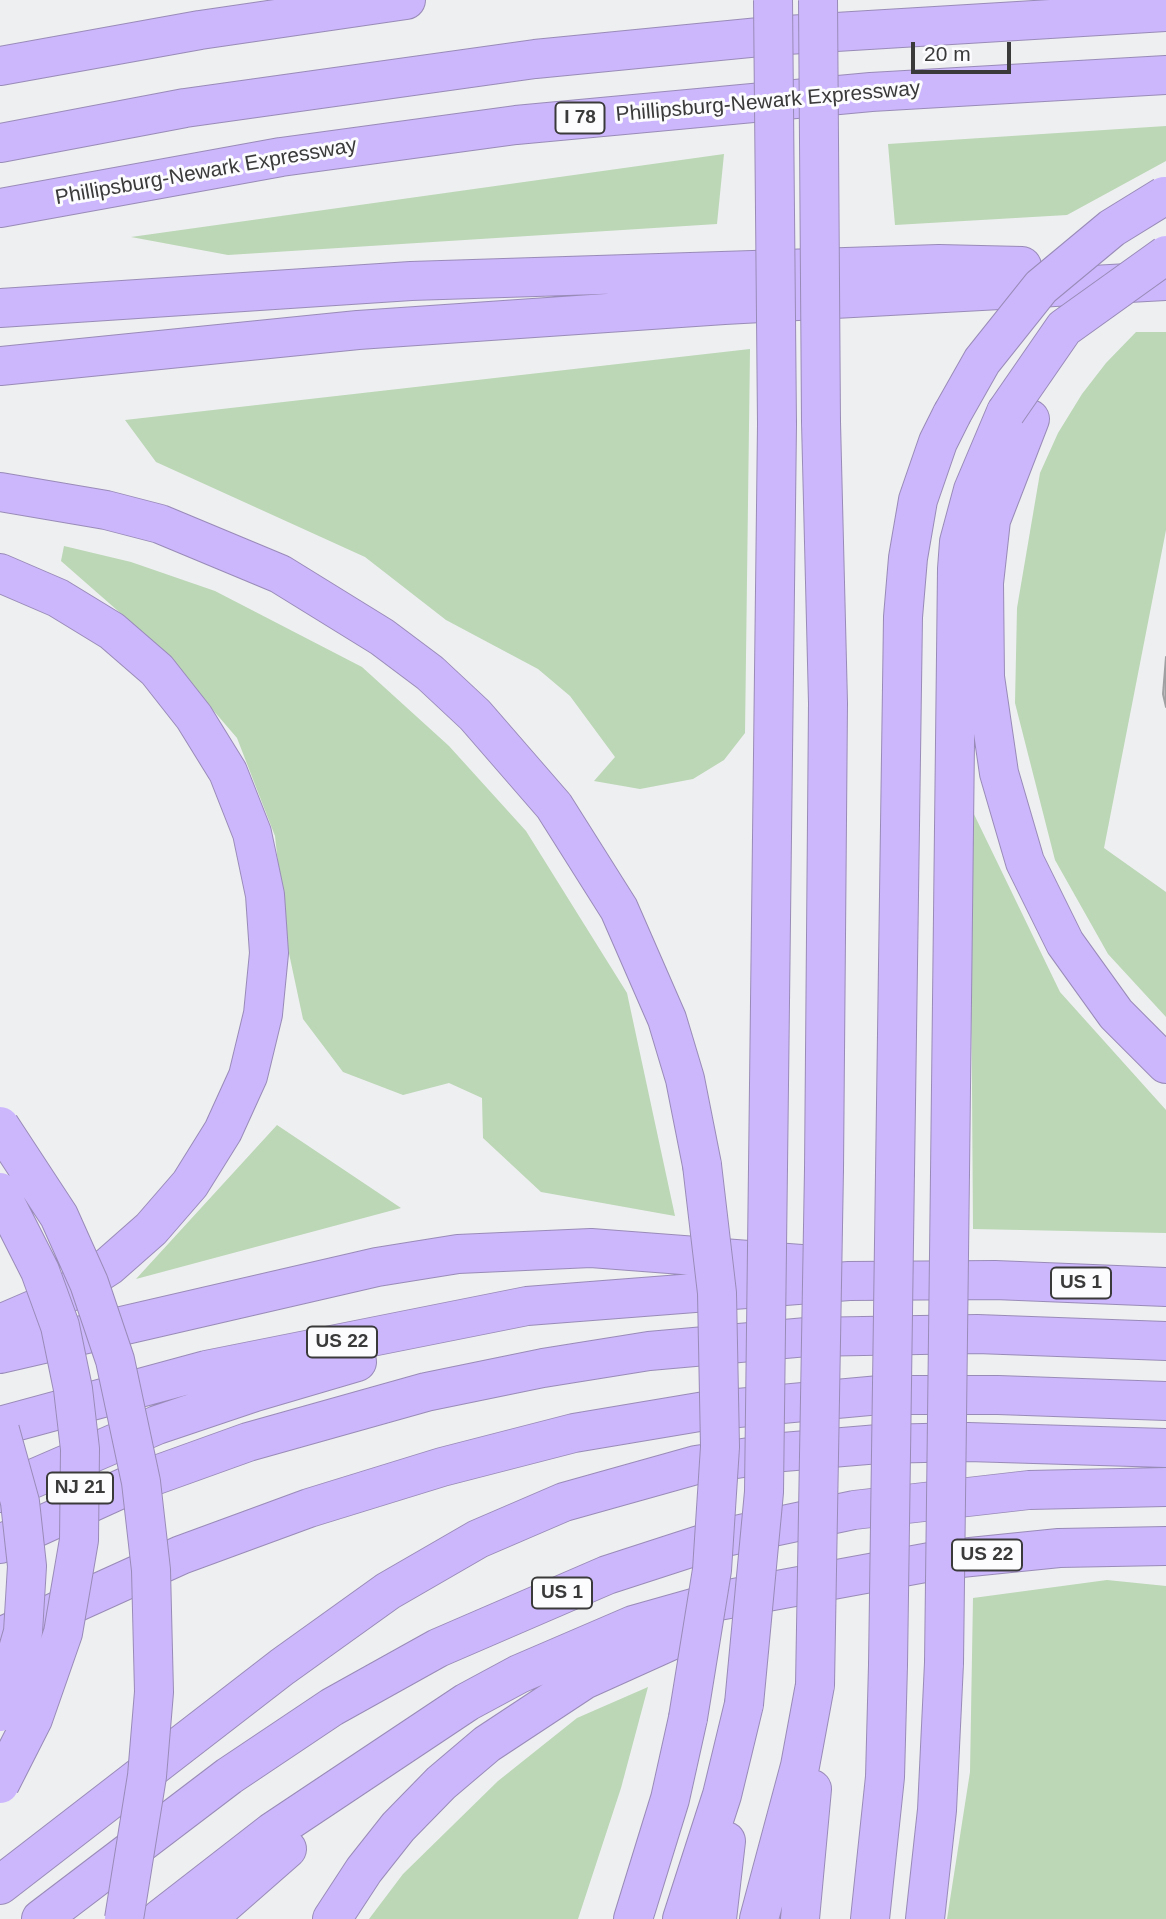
<!DOCTYPE html>
<html>
<head>
<meta charset="utf-8">
<style>
	body { margin:0 }
	#map { position:relative; width:1166px; height:1919px; overflow:hidden; background:#eeeff1; font-family:Arial,sans-serif }
	canvas { display:block }
	.scale { position:absolute; left:911px; top:42px; width:100px; height:32px; box-sizing:border-box; border:4px solid #3a3a3b; border-top:0; padding-left:9px; font-size:21px; line-height:24px; white-space:nowrap; color:#3a3a3b; -webkit-text-stroke:5px #fcfcff; paint-order:stroke }
</style>
</head>
<body>
<div id="map">
<canvas width="1166" height="1919"></canvas>
<div class="scale">20 m</div>
</div>
<script>
const context = document.querySelector('canvas').getContext('2d');
context.lineJoin = 'round';
function fillPath(path, color) {
  context.fillStyle = color;
  context.fill(path, 'evenodd');
}
function toPath(rows) {
  const path = new Path2D();
  for (const r of rows) {
    path.moveTo(r[0], r[1]);
    for (let i = 2; i < r.length; i += 2) path.lineTo(r[i], r[i + 1]);
  }
  return path;
}
function trace(path, color, width, dash) {
  context.strokeStyle = color;
  context.lineWidth = width;
  context.lineCap = dash ? 'butt' : 'round';
  context.setLineDash(dash || []);
  context.stroke(path);
}
function write(font, color, halo, rows, align = 'center') {
  context.font = font + ' Arial,sans-serif';
  context.lineWidth = 6;
  context.setLineDash([]);
  context.textBaseline = 'middle';
  context.strokeStyle = halo;
  context.fillStyle = color;
  for (const [text, x, y, turn = 0] of rows) {
    context.save();
    context.translate(x, y);
    context.rotate((+turn || 0) * Math.PI / 180);
    context.textAlign = isNaN(turn) ? turn : align;
    if (halo) context.strokeText(text, 0, 0);
    context.fillText(text, 0, 0);
    context.restore();
  }
}
fillPath(toPath([
	[1166,126,1166,161,1067,215,895,225,888,144],
	[724,154,717,224,228,255,131,237],
	[1136,332,1166,332,1166,530,1104,848,1166,892,1166,1017,1108,954,1055,860,1015,703,1017,608,1040,473,1058,433,1082,394,1106,363],
	[750,349,745,733,724,760,693,779,640,789,594,781,615,757,570,696,538,669,446,620,365,557,156,462,125,420],
	[64,546,131,562,215,591,362,667,449,746,526,831,627,993,675,1216,541,1192,483,1138,482,1098,449,1083,403,1095,343,1072,303,1019,287,944,275,836,237,738,158,646,61,561],
	[970,806,1060,992,1166,1110,1166,1233,973,1229],
	[277,1125,401,1208,136,1279],
	[1107,1580,1166,1586,1166,1919,947,1919,970,1772,973,1598],
	[648,1687,621,1788,578,1919,369,1919,403,1874,498,1781,577,1718]
]), '#bbd7b5');
const building = toPath([
	[1166,657,1166,707,1163,694,1166,657]
]);
fillPath(building, '#bebec1');
trace(building, '#9fa0a2', 2);
const motorway = toPath([
	[0,66,200,30,406,0],
	[0,143,185,108,535,59,770,36,1166,12],
	[0,208,281,157,516,125,871,92,1166,75],
	[0,308,411,281,939,264,1022,266],
	[0,366,358,330,724,305,1166,281],
	[1030,419,991,520,984,583,985,677,999,773,1025,862,1065,943,1116,1014,1166,1064],
	[821,422,828,703,824,1169],
	[0,492,106,510,160,524,280,574,382,637,430,673,475,715,554,806,619,909,667,1019,685,1079,702,1165],
	[0,573,58,598,112,631,157,670,194,717,228,772,252,833,265,895,269,953,263,1014,248,1076,223,1131,190,1184,151,1229,109,1266,58,1299,0,1324],
	[768,1167,777,424],
	[895,1172,903,617,908,558,918,500,938,442,952,414],
	[950,1173,957,569,959,542,973,490,1006,412],
	[0,1354,377,1267,458,1254,591,1248,801,1264],
	[0,1426,206,1370,527,1306,849,1281,995,1280,1166,1287],
	[0,1493,157,1425,255,1392,357,1362],
	[0,1544,134,1483,248,1442,426,1392,543,1368,649,1351,807,1337,977,1334,1166,1341],
	[0,1637,181,1555,309,1508,442,1467,574,1433,705,1411,880,1395,998,1395,1166,1401],
	[0,1885,282,1667,388,1591,478,1539,564,1502,696,1465,783,1452,879,1444,968,1442,1166,1448],
	[41,1919,229,1776,332,1707,438,1648,607,1575,721,1538,854,1510,1029,1490,1166,1487],
	[160,1919,272,1832,467,1702,519,1674,633,1625,718,1601,941,1560,1059,1548,1166,1546],
	[207,1919,287,1849],
	[332,1919,364,1870,398,1827,441,1783,487,1744,584,1680,697,1629],
	[633,1919,670,1799,688,1718],
	[682,1919,722,1795,744,1704],
	[717,1919,726,1841],
	[759,1919,800,1766,815,1685],
	[800,1919,812,1789],
	[870,1919,885,1777,888,1665],
	[925,1919,937,1810,944,1663]
]);
trace(motorway, '#998bb8', 40);
trace(motorway, '#ccb7fc', 38);
const motorwayBridge = toPath([
	[773,0,777,424],
	[818,0,821,422],
	[1006,412,1064,328,1166,255],
	[952,414,982,361,1041,287,1112,228,1164,196],
	[0,1126,59,1216,89,1283,115,1360,141,1482,151,1570,154,1692,147,1776,124,1919],
	[0,1192,40,1271,60,1326,73,1389,80,1449,79,1540,63,1633,33,1719,0,1784],
	[0,1430,20,1502,27,1566,23,1632,0,1712],
	[944,1663,950,1173],
	[888,1665,895,1172],
	[815,1685,824,1169],
	[744,1704,764,1492,768,1167],
	[688,1718,712,1570,720,1447,717,1293,702,1165]
]);
trace(motorwayBridge, '#998bb8', 40, []);
trace(motorwayBridge, '#ccb7fc', 38);
for (const [x, y, w] of [
	[580,118,49],
	[1081,1283,60],
	[342,1342,70],
	[80,1488,66],
	[987,1555,70],
	[562,1593,60]
]) {
  const box = new Path2D();
  box.roundRect(x - w / 2, y - 15.5, w, 31, 5);
  context.fillStyle = '#fcfcff';
  context.fill(box);
  trace(box, '#3a3a3b', 2);
}
write('bold 19px', '#3a3a3b', null, [
	["I 78",580,118],
	["US 1",1081,1283],
	["US 22",342,1342],
	["NJ 21",80,1488],
	["US 22",987,1555],
	["US 1",562,1593]
]);
write('21px', '#3a3a3b', '#fcfcff', [
	["Phillipsburg-Newark Expressway",768,102,-5],
	["Phillipsburg-Newark Expressway",206,172,-10]
]);
</script>
</body>
</html>
